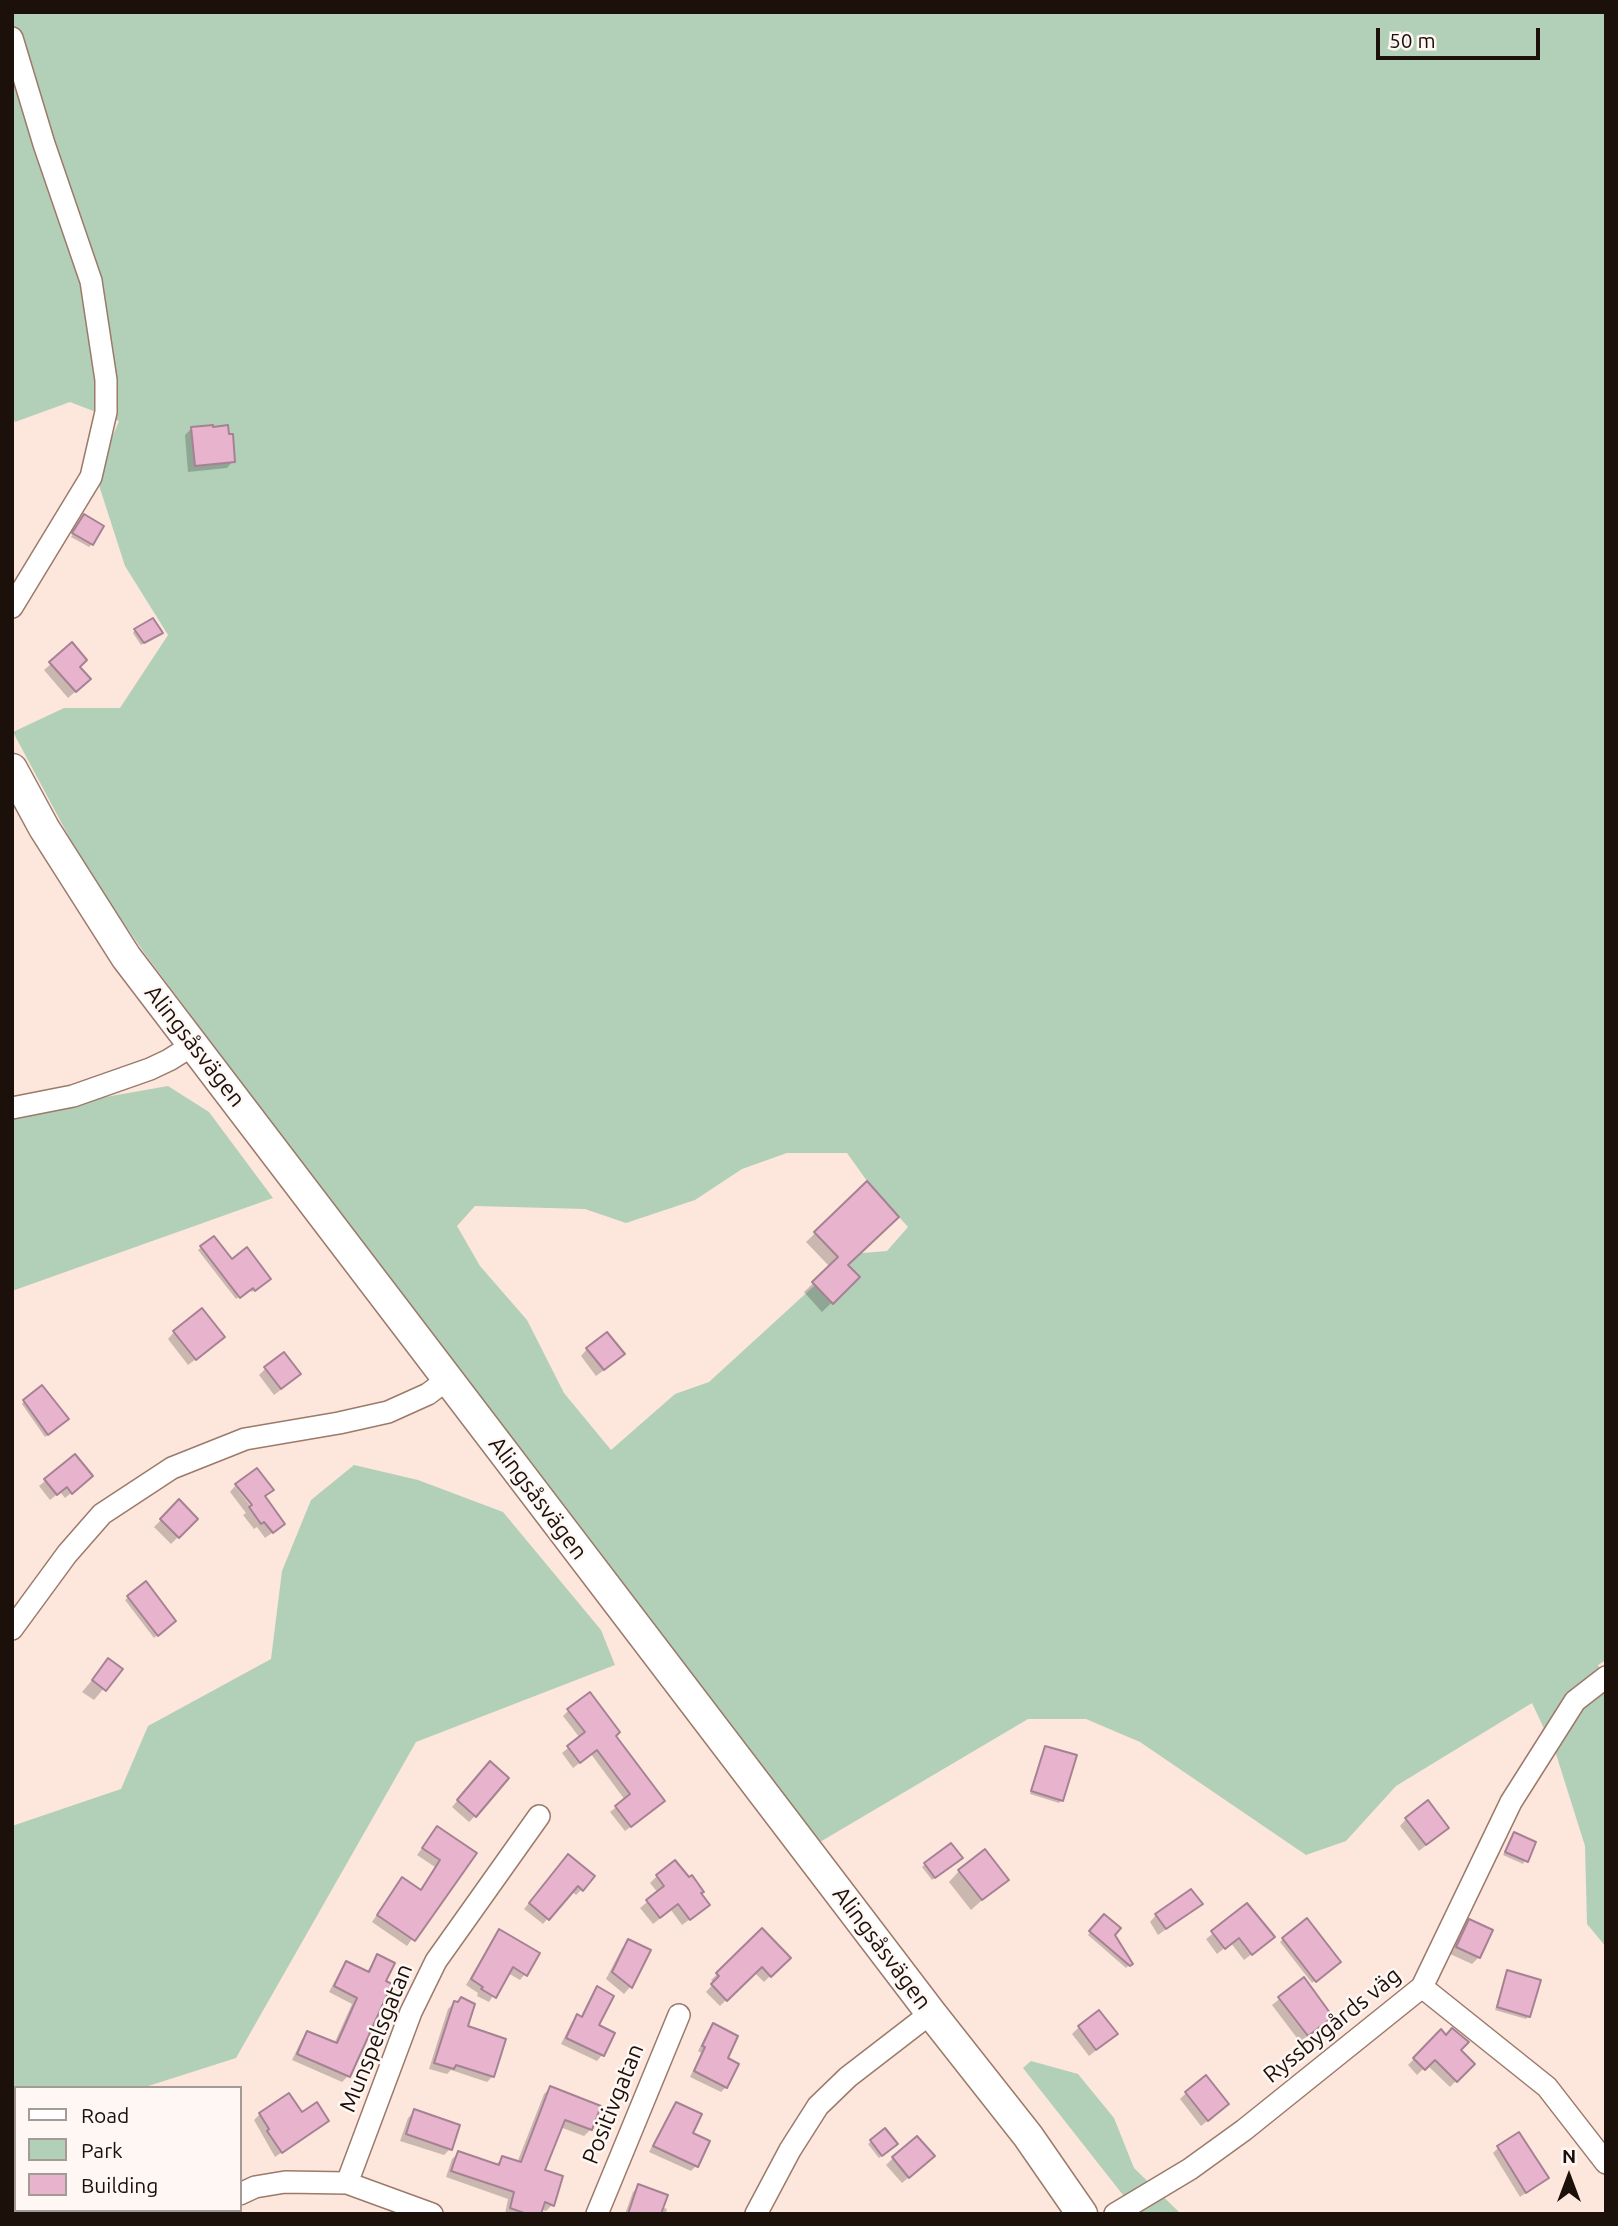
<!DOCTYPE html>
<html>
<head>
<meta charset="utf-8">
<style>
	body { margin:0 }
	#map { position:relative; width:1618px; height:2226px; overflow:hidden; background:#fde6dc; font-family:Ubuntu,sans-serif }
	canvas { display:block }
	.frame { position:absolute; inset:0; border:14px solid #1c100a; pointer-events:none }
	.legend { position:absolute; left:14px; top:2086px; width:228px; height:126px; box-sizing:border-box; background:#fff7f4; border:2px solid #a49b96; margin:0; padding:9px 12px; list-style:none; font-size:21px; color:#1c100a }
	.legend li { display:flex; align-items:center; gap:14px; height:35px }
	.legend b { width:35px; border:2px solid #a49b96 }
	.north { position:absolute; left:1534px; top:2142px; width:70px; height:70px; -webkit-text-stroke:5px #fff7f4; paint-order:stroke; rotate:0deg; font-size:19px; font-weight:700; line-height:28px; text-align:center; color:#1c100a }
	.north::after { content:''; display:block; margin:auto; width:24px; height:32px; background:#1c100a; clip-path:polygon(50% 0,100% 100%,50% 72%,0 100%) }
	.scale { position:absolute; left:1376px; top:28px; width:164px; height:32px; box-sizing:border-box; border:4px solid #1c100a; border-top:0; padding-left:9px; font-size:21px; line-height:24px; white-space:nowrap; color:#1c100a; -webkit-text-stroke:5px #fff7f4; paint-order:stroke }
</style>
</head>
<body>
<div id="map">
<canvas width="1618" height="2226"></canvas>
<div class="frame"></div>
<ul class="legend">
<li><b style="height:9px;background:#fff"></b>Road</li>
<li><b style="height:19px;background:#b2d0b8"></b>Park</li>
<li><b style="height:19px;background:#e8b3cd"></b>Building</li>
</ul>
<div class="north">N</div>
<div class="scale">50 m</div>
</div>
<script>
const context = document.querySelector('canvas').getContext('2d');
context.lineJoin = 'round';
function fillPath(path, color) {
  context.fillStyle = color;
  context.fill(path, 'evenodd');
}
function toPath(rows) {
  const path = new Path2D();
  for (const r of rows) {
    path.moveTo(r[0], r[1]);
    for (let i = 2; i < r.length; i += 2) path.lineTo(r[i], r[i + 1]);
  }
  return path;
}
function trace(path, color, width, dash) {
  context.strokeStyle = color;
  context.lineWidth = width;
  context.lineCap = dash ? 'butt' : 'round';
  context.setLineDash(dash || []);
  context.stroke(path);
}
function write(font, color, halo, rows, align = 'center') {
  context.font = font + ' Ubuntu,sans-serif';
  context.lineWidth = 5;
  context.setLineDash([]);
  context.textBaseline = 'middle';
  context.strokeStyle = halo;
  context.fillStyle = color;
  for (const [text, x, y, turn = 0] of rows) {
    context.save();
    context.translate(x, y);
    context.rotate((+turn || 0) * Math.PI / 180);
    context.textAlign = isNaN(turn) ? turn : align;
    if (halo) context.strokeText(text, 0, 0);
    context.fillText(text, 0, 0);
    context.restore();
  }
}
fillPath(toPath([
	[12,12,1606,12,1606,1660,1598,1665,1606,1692,1606,1947,1587,1924,1585,1846,1556,1754,1532,1703,1396,1786,1346,1841,1306,1855,1140,1742,1086,1719,1028,1719,820,1842,530,1460,458,1371,145,954,108,900,69,837,13,732,64,708,120,708,168,635,125,566,96,476,119,421,70,402,15,422,12,415],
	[787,1153,847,1153,867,1181,908,1227,887,1251,839,1255,860,1277,833,1304,815,1285,709,1382,675,1394,611,1450,564,1393,527,1320,480,1266,457,1226,475,1206,585,1209,626,1223,695,1200,742,1169],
	[168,1086,209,1112,273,1198,12,1291,12,1118,71,1103],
	[354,1465,418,1480,503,1512,601,1630,615,1665,416,1742,236,2058,142,2088,16,2088,16,2210,24,2210,22,2214,12,2214,12,1826,121,1789,148,1726,271,1659,282,1571,311,1500],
	[1031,2061,1078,2074,1114,2118,1134,2168,1181,2214,1138,2214,1023,2068]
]), '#b2d0b8');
fillPath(toPath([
	[192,428,233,461,227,468,188,472,185,435],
	[81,519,92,544,89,547,71,537],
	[135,630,158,636,141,645,133,633],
	[51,664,82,686,68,698,44,670],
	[867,1183,846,1265,858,1277,822,1312,804,1292,830,1267,806,1242],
	[214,1238,231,1261,266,1281,252,1292,249,1289,236,1299,198,1250],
	[174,1332,216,1344,188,1365,168,1339],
	[587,1349,616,1361,596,1376,581,1356],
	[266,1368,292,1381,274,1395,259,1375],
	[24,1401,64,1422,45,1437,22,1404],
	[75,1456,85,1482,65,1498,60,1492,50,1500,39,1486],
	[238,1484,271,1490,264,1497,276,1530,265,1538,257,1527,254,1529,243,1515,246,1513,230,1492,235,1486,256,1513,259,1511],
	[179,1502,196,1519,171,1544,154,1527],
	[145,1583,174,1621,154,1638,125,1600],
	[109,1660,120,1669,94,1700,82,1692],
	[569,1710,614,1736,657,1807,625,1831,610,1812,625,1800,591,1754,573,1768,562,1753,580,1738,563,1716],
	[1045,1748,1062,1800,1059,1803,1030,1794,1043,1751],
	[484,1769,475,1816,469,1822,452,1807],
	[1406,1819,1440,1834,1419,1851,1400,1826],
	[437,1828,474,1853,407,1946,372,1922,396,1886,419,1891,435,1867,417,1855],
	[1514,1834,1534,1843,1523,1864,1503,1855],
	[958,1860,932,1880,922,1867,925,1864],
	[563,1862,582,1889,576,1895,571,1891,543,1924,524,1909],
	[959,1871,1006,1879,971,1910,949,1882],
	[657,1876,689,1880,700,1894,701,1911,682,1925,671,1910,653,1924,640,1908,658,1893,650,1883],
	[1201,1904,1158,1935,1150,1922,1156,1915],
	[1247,1906,1266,1943,1244,1960,1231,1943,1217,1954,1206,1939],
	[1104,1916,1130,1964,1126,1968,1088,1935],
	[1469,1921,1491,1931,1479,1957,1472,1964,1450,1954,1463,1928],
	[499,1931,525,1974,520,1980,508,1973,489,2002,477,1996,478,1993,466,1985,494,1937],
	[762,1931,788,1958,764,1982,754,1972,720,2006,706,1992,714,1983,711,1980],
	[1283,1939,1336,1965,1312,1983,1280,1942],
	[629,1941,649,1951,630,1987,624,1994,606,1979,622,1948],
	[377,1956,348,2076,342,2082,292,2060,302,2039,308,2033,334,2044,352,2004,329,1992,341,1969,347,1963,366,1973],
	[1508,1972,1529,2016,1526,2019,1495,2010,1505,1975],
	[1304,1979,1324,2023,1300,2042,1272,2005],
	[597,1988,597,2026,602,2055,597,2061,561,2044,572,2022,577,2016,580,2018,592,1994],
	[454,2003,493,2076,487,2082,451,2070,447,2074,429,2069,448,2009],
	[713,2025,726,2087,721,2092,690,2077,701,2053,698,2051,708,2031],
	[1079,2027,1109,2040,1089,2056,1072,2034],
	[1441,2032,1473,2064,1450,2087,1427,2065,1417,2075,1408,2065],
	[550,2088,591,2129,584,2136,560,2127,543,2171,552,2205,546,2211,540,2209,539,2214,505,2214,508,2199,446,2177,452,2159,458,2153,496,2164,503,2158,517,2163,544,2094],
	[1186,2093,1220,2111,1201,2126,1180,2099],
	[677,2104,690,2134,696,2166,691,2171,649,2152,671,2110],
	[415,2111,450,2149,444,2155,400,2141,408,2118],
	[260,2114,327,2121,275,2157,254,2120],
	[885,2131,893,2147,879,2158,868,2144],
	[1498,2148,1539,2184,1520,2197,1493,2153],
	[893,2158,926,2163,902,2183,886,2165],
	[639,2186,662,2207,667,2209,666,2214,625,2214,633,2192],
	[127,2210,164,2210,164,2214,124,2214]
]), '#0003');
const building = toPath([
	[213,425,213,427,228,425,229,434,233,434,235,462,195,466,191,427,213,425],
	[84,514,104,526,93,545,72,533,84,514],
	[153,618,163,633,144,643,134,629,153,618],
	[72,642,87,660,80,667,91,679,76,692,49,662,72,642],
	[867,1181,899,1217,848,1265,860,1277,833,1304,812,1282,838,1257,814,1232,867,1181],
	[214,1236,232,1259,247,1247,271,1279,255,1291,253,1288,240,1298,200,1246,214,1236],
	[202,1308,225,1337,196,1360,173,1331,202,1308],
	[607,1332,625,1354,604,1370,586,1348,607,1332],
	[284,1352,301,1374,281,1389,264,1367,284,1352],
	[42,1385,69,1419,48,1435,23,1400,42,1385],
	[75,1454,93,1476,72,1494,67,1487,57,1495,44,1479,75,1454],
	[257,1468,274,1490,265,1496,285,1524,273,1533,264,1522,261,1524,249,1507,252,1505,235,1484,257,1468],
	[179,1499,198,1519,179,1538,160,1519,179,1499],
	[146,1581,176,1621,158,1636,127,1596,146,1581],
	[108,1658,123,1669,106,1691,92,1680,108,1658],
	[590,1692,620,1732,616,1736,665,1801,631,1827,615,1806,630,1794,597,1750,580,1763,567,1746,585,1732,567,1709,590,1692],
	[1045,1746,1077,1755,1063,1801,1031,1791,1045,1746],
	[490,1761,509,1778,476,1817,457,1800,490,1761],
	[1428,1800,1449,1828,1426,1845,1405,1818,1428,1800],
	[437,1826,477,1853,415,1941,377,1915,402,1877,421,1890,440,1860,422,1848,437,1826],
	[1514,1832,1536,1842,1528,1862,1505,1852,1514,1832],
	[951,1843,963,1858,935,1878,924,1863,951,1843],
	[985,1849,1009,1880,982,1900,958,1870,985,1849],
	[568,1854,595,1876,583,1891,578,1886,549,1920,529,1903,568,1854],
	[675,1860,689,1877,692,1875,704,1892,701,1893,710,1905,690,1920,678,1904,660,1918,646,1900,664,1886,656,1875,675,1860],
	[1191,1889,1203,1904,1166,1929,1155,1914,1191,1889],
	[1247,1903,1275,1937,1252,1955,1239,1938,1225,1949,1211,1931,1247,1903],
	[1104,1914,1121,1928,1115,1935,1133,1964,1130,1966,1089,1931,1104,1914],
	[1307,1918,1341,1962,1316,1982,1282,1938,1307,1918],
	[1469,1919,1493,1930,1480,1958,1456,1947,1469,1919],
	[762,1928,791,1958,771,1977,762,1967,727,2001,711,1984,719,1976,716,1973,762,1928],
	[499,1929,540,1953,527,1976,513,1967,496,1998,481,1989,483,1987,471,1979,499,1929],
	[628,1939,651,1950,632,1988,612,1972,628,1939],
	[377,1954,395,1963,386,1981,392,1984,350,2077,297,2054,307,2031,337,2043,357,1998,334,1986,346,1961,369,1972,377,1954],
	[1507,1970,1541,1980,1530,2017,1497,2007,1507,1970],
	[1304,1977,1333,2017,1308,2036,1278,1997,1304,1977],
	[597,1986,614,1996,599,2025,615,2033,604,2056,566,2038,577,2014,582,2017,597,1986],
	[461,1997,475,2004,468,2026,506,2039,494,2077,456,2065,454,2069,434,2063,454,2001,458,2002,461,1997],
	[1099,2010,1118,2034,1096,2050,1078,2026,1099,2010],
	[713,2023,738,2036,728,2058,739,2064,727,2088,694,2071,705,2047,702,2046,713,2023],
	[1452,2028,1469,2042,1461,2050,1475,2064,1457,2082,1435,2060,1425,2070,1413,2058,1441,2029,1446,2035,1452,2028],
	[1206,2075,1229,2104,1208,2121,1185,2092,1206,2075],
	[550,2086,601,2106,592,2130,565,2120,545,2170,563,2176,554,2206,545,2202,541,2214,527,2214,510,2208,514,2192,451,2171,458,2151,499,2165,502,2156,521,2162,550,2086],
	[289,2093,302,2112,317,2102,329,2121,282,2153,267,2131,269,2129,259,2113,289,2093],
	[676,2102,702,2114,693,2133,710,2141,698,2167,653,2146,676,2102],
	[414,2109,460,2125,452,2150,406,2134,414,2109],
	[885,2128,898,2144,882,2156,870,2140,885,2128],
	[1519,2132,1549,2178,1526,2193,1497,2146,1519,2132],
	[917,2136,935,2156,909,2178,892,2157,917,2136],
	[638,2184,668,2195,661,2214,628,2214,638,2184]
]);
fillPath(building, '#e8b3cd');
trace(building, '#a58293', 2);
const minor = toPath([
	[12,38,44,144,91,281,106,380,106,412,91,477,12,607],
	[12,1108,73,1096,150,1069,169,1060,193,1045],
	[12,1629,67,1554,102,1514,172,1468,245,1439,339,1423,388,1412,428,1394,448,1379],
	[1422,1987,1547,2087,1606,2163],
	[347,2183,411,2012,436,1961,539,1816],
	[240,2194,255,2187,285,2182,347,2183,432,2214],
	[208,2214,212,2210],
	[597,2214,679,2015],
	[756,2214,790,2150,818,2106,848,2077,931,2013],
	[1115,2214,1190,2169,1244,2130,1422,1987,1511,1802,1575,1701,1606,1677]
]);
const secondary = toPath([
	[12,769,44,828,126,957,931,2013,1028,2136,1082,2214]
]);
trace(minor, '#9b7a6a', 24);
trace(secondary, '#9b7a6a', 33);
trace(minor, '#fff', 21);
trace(secondary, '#fff', 30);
write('23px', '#1c100a', '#fff7f4', [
	["Alingsåsvägen",195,1046,52],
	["Alingsåsvägen",538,1498,53],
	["Alingsåsvägen",882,1948,53],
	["Ryssbygårds väg",1332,2025,-39],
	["Munspelsgatan",376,2038,-68],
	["Positivgatan",613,2104,-68]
]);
</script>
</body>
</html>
